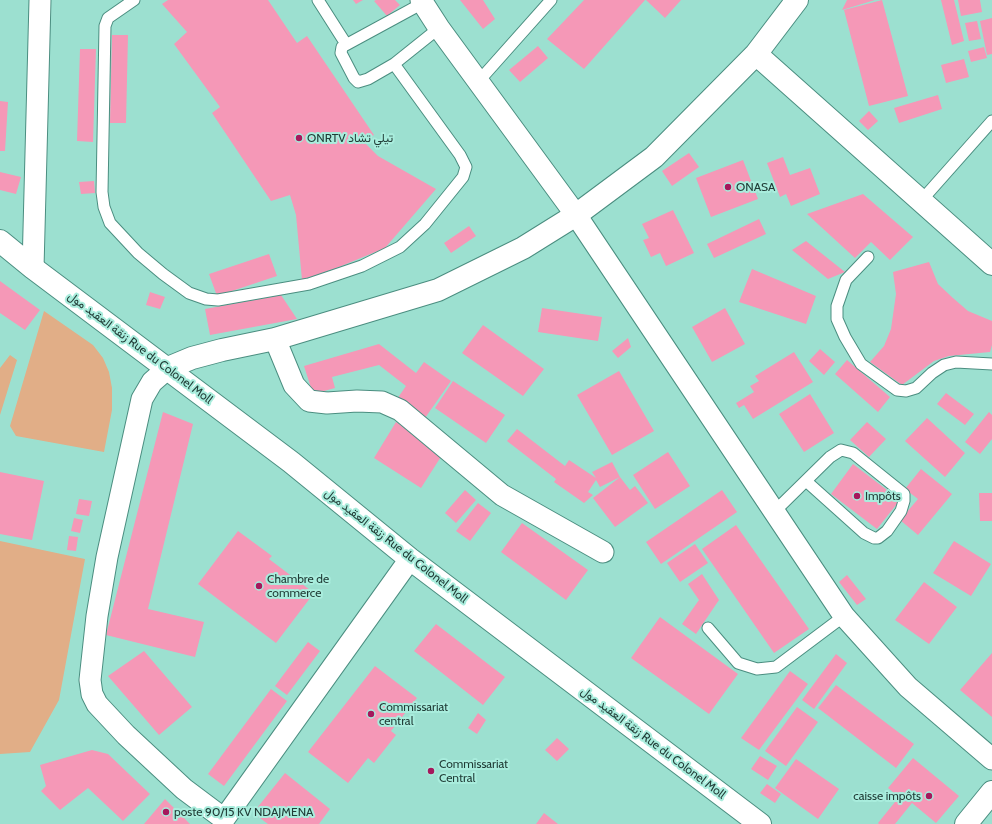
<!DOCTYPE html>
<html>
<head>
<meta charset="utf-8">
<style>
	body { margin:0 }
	canvas { display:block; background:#9ce0d0 }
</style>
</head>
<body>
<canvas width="992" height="824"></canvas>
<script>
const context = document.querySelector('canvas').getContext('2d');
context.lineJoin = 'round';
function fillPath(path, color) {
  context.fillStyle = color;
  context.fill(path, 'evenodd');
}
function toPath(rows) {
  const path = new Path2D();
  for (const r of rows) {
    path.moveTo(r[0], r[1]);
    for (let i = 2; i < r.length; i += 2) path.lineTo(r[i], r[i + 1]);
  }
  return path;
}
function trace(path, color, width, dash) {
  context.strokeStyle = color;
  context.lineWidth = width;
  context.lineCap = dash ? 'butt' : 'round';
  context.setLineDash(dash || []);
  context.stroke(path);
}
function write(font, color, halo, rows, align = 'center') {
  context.font = font + ' Cabin,Vazirmatn,sans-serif';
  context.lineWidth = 4;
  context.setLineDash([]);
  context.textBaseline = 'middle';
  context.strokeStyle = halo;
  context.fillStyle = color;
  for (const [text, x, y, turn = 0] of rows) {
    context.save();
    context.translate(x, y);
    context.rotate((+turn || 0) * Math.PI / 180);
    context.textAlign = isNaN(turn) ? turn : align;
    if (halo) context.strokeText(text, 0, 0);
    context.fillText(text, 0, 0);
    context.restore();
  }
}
fillPath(toPath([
	[44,311,93,345,103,358,109,372,112,388,112,410,104,452,16,436,10,426],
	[10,355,17,360,0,415,0,368],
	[0,541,85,559,59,700,30,752,0,754]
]), '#e1ae87');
fillPath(toPath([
	[168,0,268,0,297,43,307,36,374,135,363,141,378,156,436,189,385,248,339,267,302,280,296,215,290,195,271,201,212,113,220,107,174,44,187,32,162,4],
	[353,0,363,0,356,4],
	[376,0,395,0,400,5,387,16,374,1],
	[460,0,483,0,495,19,483,29],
	[584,0,645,0,584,69,547,39],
	[646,0,681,0,665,18],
	[847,0,875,0,842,10],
	[882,0,908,96,869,106,844,10],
	[941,0,954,0,964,41,952,45],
	[958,0,980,0,982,12,961,16],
	[992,18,992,54,987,55,980,21],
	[977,21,981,39,969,41,965,23],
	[112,35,128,35,126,123,110,123],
	[538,46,548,58,520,82,509,70],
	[984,47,987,58,971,62,968,51],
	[80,49,96,49,93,142,77,141],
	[964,59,969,77,946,83,941,65],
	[938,95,942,109,899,123,894,108],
	[0,101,8,102,5,151,0,151],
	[869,111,878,121,868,130,859,121],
	[689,153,699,167,672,186,662,171],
	[783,157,790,175,810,168,820,194,791,206,786,194,780,197,767,163],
	[743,160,758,199,711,217,696,178],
	[0,172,21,177,16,194,0,190],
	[94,181,95,193,81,194,79,182],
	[863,194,913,237,890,260,871,242,855,258,807,214],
	[673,210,694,253,666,266,660,253,651,257,643,240,649,238,642,224],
	[759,219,766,234,714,258,707,244],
	[469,226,476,236,451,253,444,243],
	[806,241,845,272,828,279,792,250],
	[269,254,277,276,217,296,209,274],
	[929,262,938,284,953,298,968,311,992,321,992,345,990,352,949,356,934,361,902,385,870,362,884,346,891,329,896,294,893,272],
	[752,269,816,296,806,324,739,302],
	[0,281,40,310,25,330,0,313],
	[150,292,165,297,160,309,146,305],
	[281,295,297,319,210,335,205,309],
	[542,308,602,317,598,341,538,332],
	[725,308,745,344,712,362,692,327],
	[483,325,544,369,523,396,462,353],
	[628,338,631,347,618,358,612,351],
	[379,344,416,373,424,362,451,381,425,418,397,399,406,386,379,365,332,377,335,388,313,394,304,366],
	[820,349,835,362,824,375,809,361],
	[794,352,813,382,753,419,744,405,739,408,736,403,754,392,750,386,759,381,755,376],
	[847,360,890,397,878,412,835,374],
	[619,371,654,431,612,455,577,395],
	[453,381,505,415,486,443,435,408],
	[946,393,974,414,965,425,937,404],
	[810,394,834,433,804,452,779,414],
	[163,412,193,424,148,609,204,622,195,657,106,635],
	[989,412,992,415,992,439,980,454,965,442],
	[927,418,965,453,945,477,905,441],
	[396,422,444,452,421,488,374,458],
	[867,422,886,439,869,457,850,440],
	[517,429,565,466,569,460,596,478,592,472,612,462,620,477,600,487,596,480,588,492,593,495,584,503,554,482,556,479,507,441],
	[668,452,690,486,655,509,633,475],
	[853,464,900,500,877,529,831,494],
	[921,469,952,494,918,535,900,520,918,499,905,489],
	[0,472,44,481,32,540,0,534],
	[620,477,630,490,635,486,648,503,615,527,593,498],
	[465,490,476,500,456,523,445,513],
	[722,490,737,512,661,564,646,542],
	[979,493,992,493,992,521,980,521],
	[79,499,92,501,89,516,76,514],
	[478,503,491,513,470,541,456,531],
	[74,518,83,520,80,533,71,531],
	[522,523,588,570,566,600,501,552],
	[736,525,809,629,774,653,702,549],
	[238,531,272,556,269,559,314,593,276,643,198,584],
	[69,536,78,537,76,551,67,550],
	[954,541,991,564,971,596,933,573],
	[695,544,708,563,680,582,667,563],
	[702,574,719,600,696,634,682,624,699,600,688,584],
	[847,575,866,599,857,605,839,582],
	[924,582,957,607,929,644,895,620],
	[660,617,738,674,709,714,631,658],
	[436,624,505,677,483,705,414,651],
	[308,642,320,651,287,695,275,686],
	[144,651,192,707,159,735,108,676],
	[992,653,992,717,960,690],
	[836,654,847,663,814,709,802,700],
	[375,666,417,698,391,731,396,735,374,763,368,758,348,783,308,752],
	[790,671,808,684,759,750,741,738],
	[836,685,914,744,896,768,818,708],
	[271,689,287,701,224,786,208,774],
	[797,707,818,722,786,766,765,751],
	[478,713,486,720,477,734,468,728],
	[557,738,569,749,557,761,545,750],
	[92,750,108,754,150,794,123,821,88,788,60,810,41,791,46,786,40,765],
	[760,756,777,766,768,780,751,769],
	[913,758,959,796,936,823,912,803,895,824,879,824,878,823,899,797,888,788],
	[796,759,839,789,818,819,775,788],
	[285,773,330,809,319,824,268,824,253,813],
	[767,784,781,794,775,803,760,793],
	[165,799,190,824,144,824],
	[544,813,558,824,536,824]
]), '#f598b7');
const service = toPath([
	[134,0,108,18,105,26,102,192,104,207,110,223,138,253,163,274,189,293,206,299,218,300,309,284,362,266,400,247,425,224,463,177,466,167,460,155,394,64],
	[318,0,346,44],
	[423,3,342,47,341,53,354,78,358,82,368,79,394,64,439,28],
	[478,82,551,0],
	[921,201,992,121],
	[868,257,846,280,837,306,837,319,845,337,861,364,897,390,906,391,916,388,932,373,944,365,956,362,992,364],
	[774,512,830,457,841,450,853,453,904,494,904,501,901,511,887,531,878,538,874,538,864,533,806,481],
	[708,628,738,663,757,669,776,667,844,616]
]);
const minor = toPath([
	[421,0,439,28,576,215,844,616,908,687,992,759],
	[33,268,40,0],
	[275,339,294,385,309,401,327,403,357,401,382,402,400,410,502,495,603,552],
	[168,368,152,382,142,399,107,557,97,616,90,680,92,694,97,704,126,735,184,789,224,819,410,559]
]);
const tertiary = toPath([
	[756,54,992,264],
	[168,368,192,358,222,350,275,339,438,290,523,248,576,215,654,157,756,54,797,0]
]);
const secondary = toPath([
	[966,824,992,792]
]);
const primary = toPath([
	[0,241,33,268,291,462,410,559,760,824]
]);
trace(service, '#4b8e80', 13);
trace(minor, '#4b8e80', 23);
trace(tertiary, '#4b8e80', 24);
trace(secondary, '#4b8e80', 24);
trace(primary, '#4b8e80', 24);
trace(service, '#fff', 11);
trace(minor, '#fff', 21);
trace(tertiary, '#fff', 22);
trace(secondary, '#fff', 22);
trace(primary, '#fff', 22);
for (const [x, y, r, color] of [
	[299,138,4,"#a5185c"],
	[728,187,4,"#a5185c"],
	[857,496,4,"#a5185c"],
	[259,586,4,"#a5185c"],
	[371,714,4,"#a5185c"],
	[431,771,4,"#a5185c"],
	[929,796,4,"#a5185c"],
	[166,812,4,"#a5185c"]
]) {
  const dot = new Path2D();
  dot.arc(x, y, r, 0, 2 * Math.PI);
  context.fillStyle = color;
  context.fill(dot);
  trace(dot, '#a9eddd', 1.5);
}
write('12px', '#213d37', '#a9eddd', [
	["ONRTV تيلي تشاد",307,138],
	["ONASA",736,187],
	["Impôts",865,496],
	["Chambre de",267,579],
	["commerce",267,593],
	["Commissariat",379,707],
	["central",379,721],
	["Commissariat",439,764],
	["Central",439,778],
	["caisse impôts",921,796,"right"],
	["poste 90/15 KV NDAJMENA",174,812]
], 'left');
write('12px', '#213d37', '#a9eddd', [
	["زنقة العقيد مول Rue du Colonel Moll",140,348,37],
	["زنقة العقيد مول Rue du Colonel Moll",396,546,38],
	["زنقة العقيد مول Rue du Colonel Moll",653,743,37]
]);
</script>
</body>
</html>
